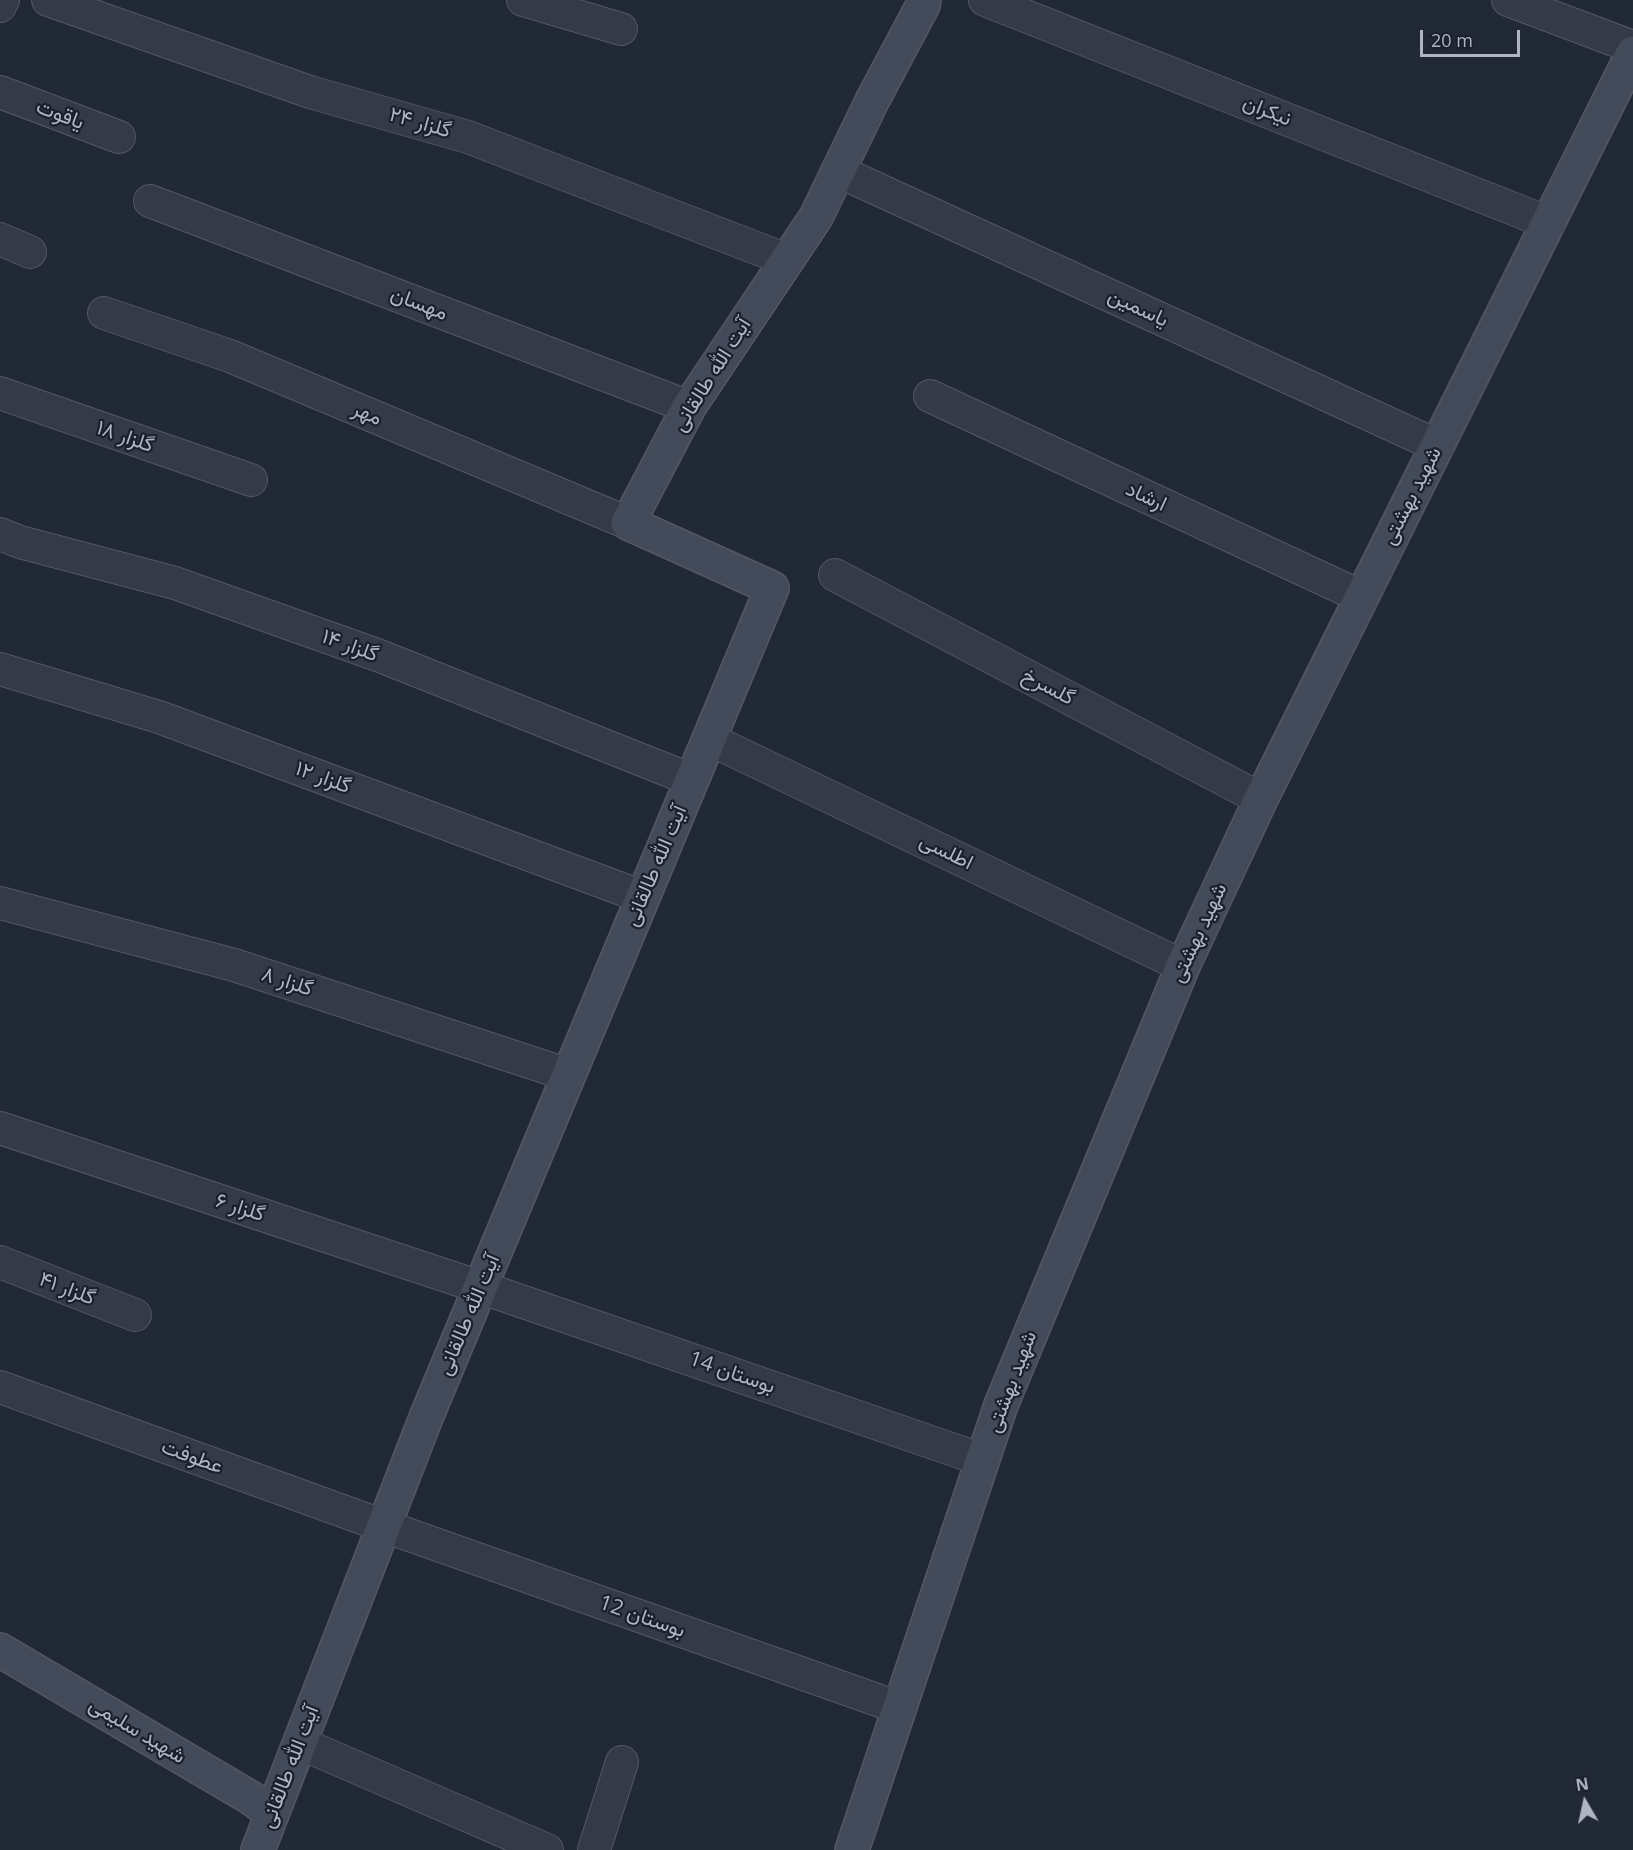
<!DOCTYPE html>
<html>
<head>
<meta charset="utf-8">
<style>
	body { margin:0 }
	#map { position:relative; width:1633px; height:1850px; overflow:hidden; background:#212937; font-family:"Open Sans",sans-serif }
	canvas { display:block }
	.north { position:absolute; left:1555px; top:1772px; width:60px; height:60px; -webkit-text-stroke:4px #1a202c; paint-order:stroke; rotate:351deg; font-size:16px; font-weight:700; line-height:24px; text-align:center; color:#afb5c4 }
	.north::after { content:''; display:block; margin:auto; width:21px; height:27px; background:#afb5c4; clip-path:polygon(50% 0,100% 100%,50% 72%,0 100%) }
	.scale { position:absolute; left:1420px; top:30px; width:100px; height:27px; box-sizing:border-box; border:3px solid #afb5c4; border-top:0; padding-left:8px; font-size:18px; line-height:21px; white-space:nowrap; color:#afb5c4; -webkit-text-stroke:4px #1a202c; paint-order:stroke }
</style>
</head>
<body>
<div id="map">
<canvas width="1633" height="1850"></canvas>
<div class="north">N</div>
<div class="scale">20 m</div>
</div>
<script>
const context = document.querySelector('canvas').getContext('2d');
context.lineJoin = 'round';
function toPath(rows) {
  const path = new Path2D();
  for (const r of rows) {
    path.moveTo(r[0], r[1]);
    for (let i = 2; i < r.length; i += 2) path.lineTo(r[i], r[i + 1]);
  }
  return path;
}
function trace(path, color, width, dash) {
  context.strokeStyle = color;
  context.lineWidth = width;
  context.lineCap = dash ? 'butt' : 'round';
  context.setLineDash(dash || []);
  context.stroke(path);
}
function write(font, color, halo, rows, align = 'center') {
  context.font = font + ' "Open Sans",Vazirmatn,sans-serif';
  context.lineWidth = 4.5;
  context.setLineDash([]);
  context.textBaseline = 'middle';
  context.strokeStyle = halo;
  context.fillStyle = color;
  for (const [text, x, y, turn = 0] of rows) {
    context.save();
    context.translate(x, y);
    context.rotate((+turn || 0) * Math.PI / 180);
    context.textAlign = isNaN(turn) ? turn : align;
    if (halo) context.strokeText(text, 0, 0);
    context.fillText(text, 0, 0);
    context.restore();
  }
}
const street = toPath([
	[48,0,310,92,468,137,787,260],
	[523,0,621,29],
	[985,0,1549,223],
	[1508,0,1633,47],
	[0,6,3,0],
	[0,92,119,137],
	[838,171,1438,446],
	[150,201,689,407],
	[0,239,30,252],
	[104,313,230,356,628,523],
	[0,393,251,480],
	[930,396,1362,597],
	[0,534,20,542,175,583,380,656,692,780],
	[835,575,1261,799],
	[0,669,159,717,643,897],
	[709,739,1183,966],
	[0,903,234,965,569,1075],
	[0,1128,480,1287,983,1460],
	[0,1262,135,1315],
	[0,1387,384,1526,900,1708],
	[300,1743,547,1850],
	[594,1850,622,1762]
]);
const secondary = toPath([
	[0,1650,251,1798,272,1813],
	[258,1850,427,1415,772,588,628,523,689,407,816,217,872,101,923,5,924,0],
	[852,1850,1001,1405,1183,966,1261,799,1633,53]
]);
trace(street, '#525865', 34);
trace(secondary, '#525865', 36);
trace(street, '#343b47', 32);
trace(secondary, '#434a5a', 33);
write('21px', '#afb5c4', '#1a202c', [
	["نیکران",1267,111,22],
	["یاقوت",60,115,21],
	["گلزار ۲۴",420,123,16],
	["مهسان",419,304,21],
	["یاسمین",1138,308,25],
	["آیت الله طالقانی",712,375,-58],
	["مهر",367,414,23],
	["گلزار ۱۸",125,437,19],
	["شهید بهشتی",1412,496,-63],
	["ارشاد",1146,497,25],
	["گلزار ۱۴",350,646,20],
	["گلسرخ",1048,687,28],
	["گلزار ۱۲",323,778,20],
	["اطلسی",946,852,26],
	["آیت الله طالقانی",656,866,-67],
	["شهید بهشتی",1199,933,-65],
	["گلزار ۸",287,982,18],
	["گلزار ۶",240,1208,18],
	["گلزار ۴۱",67,1289,21],
	["آیت الله طالقانی",469,1315,-67],
	["بوستان 14",732,1373,19],
	["شهید بهشتی",1012,1382,-69],
	["عطوفت",192,1457,20],
	["بوستان 12",642,1617,19],
	["شهید سلیمی",137,1731,31],
	["آیت الله طالقانی",290,1767,-69]
]);
</script>
</body>
</html>
